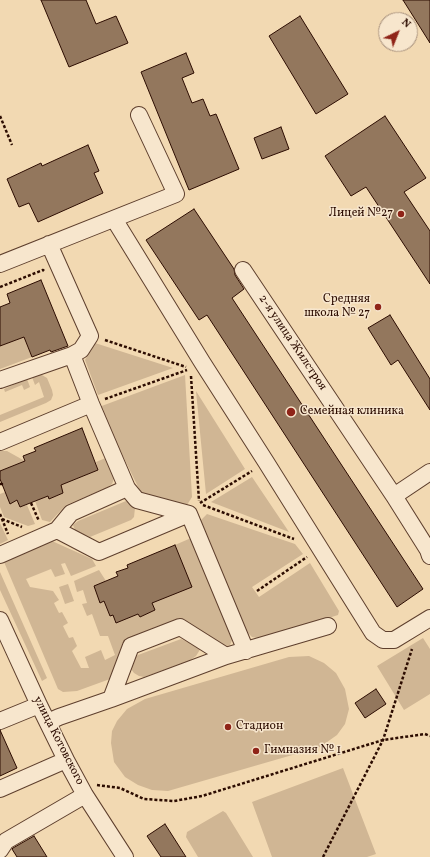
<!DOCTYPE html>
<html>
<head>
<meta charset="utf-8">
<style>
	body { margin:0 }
	#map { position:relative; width:430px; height:857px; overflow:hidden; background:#f2d9b2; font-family:Vollkorn,serif }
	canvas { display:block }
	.north { position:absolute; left:378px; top:12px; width:40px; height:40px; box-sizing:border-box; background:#f7e6cd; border:1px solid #a68f7b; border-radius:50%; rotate:43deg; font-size:11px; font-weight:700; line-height:16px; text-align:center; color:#2c0c01 }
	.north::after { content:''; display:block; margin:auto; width:14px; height:18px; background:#8f2418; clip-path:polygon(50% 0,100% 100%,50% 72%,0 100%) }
</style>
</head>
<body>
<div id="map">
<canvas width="430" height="857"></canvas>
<div class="north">N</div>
</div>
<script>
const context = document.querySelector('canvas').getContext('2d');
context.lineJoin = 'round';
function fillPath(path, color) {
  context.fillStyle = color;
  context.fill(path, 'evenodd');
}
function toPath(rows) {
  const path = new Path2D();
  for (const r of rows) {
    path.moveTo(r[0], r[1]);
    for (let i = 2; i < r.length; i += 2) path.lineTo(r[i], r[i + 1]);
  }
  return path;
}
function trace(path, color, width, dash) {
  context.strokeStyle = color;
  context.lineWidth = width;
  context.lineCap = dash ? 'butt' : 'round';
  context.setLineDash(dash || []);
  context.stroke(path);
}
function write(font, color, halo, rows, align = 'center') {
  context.font = font + ' Vollkorn,serif';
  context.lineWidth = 3;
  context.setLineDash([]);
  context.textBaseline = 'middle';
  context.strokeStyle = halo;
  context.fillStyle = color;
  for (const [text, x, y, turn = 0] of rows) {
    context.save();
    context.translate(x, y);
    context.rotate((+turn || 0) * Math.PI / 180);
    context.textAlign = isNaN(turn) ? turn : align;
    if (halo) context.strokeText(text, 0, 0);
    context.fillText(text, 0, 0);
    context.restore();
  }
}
fillPath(toPath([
	[24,337,32,357,0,369,0,346],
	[95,343,173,368,98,395,85,360],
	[37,375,42,375,47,378,52,390,53,395,51,400,46,403,0,422,0,415,44,397,39,382,35,385,32,377],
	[185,375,192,497,187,505,141,493,99,407],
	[27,379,30,387,24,390,22,385,5,392,4,389],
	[196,391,245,469,206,494],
	[0,451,7,451,25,461,0,471],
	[108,457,115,476,112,484,108,487,66,505,50,522,42,520,35,501,48,496,49,499,63,493,61,485,98,470,96,462],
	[252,477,289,532,211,502],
	[5,492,10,503,17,500,20,507,27,505,35,524,28,526,4,517,0,507,0,494],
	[126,501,132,503,135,508,134,517,131,520,90,537,75,530,73,525,78,521],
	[207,514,295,544,303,554,252,587,259,597,310,563,339,611,338,615,263,639,252,637,247,632,200,521],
	[0,523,8,540,0,544],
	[191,538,233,638,230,645,225,647,218,645,180,618,124,640,110,679,77,691,63,692,58,689,4,562,52,541,92,559,96,566,71,576,65,563,61,564,65,574,55,577,51,569,26,579,30,587,53,591,59,600,54,603,59,613,62,612,68,623,63,626,69,638,73,637,77,646,72,651,81,668,89,668,85,657,101,650,105,660,115,655,108,636,100,636,92,614,87,616,82,604,87,603,83,590,77,592,74,581,99,570,106,581,101,602,104,601,110,615,113,615,116,622,138,614,140,617,155,610,152,603,175,545],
	[0,572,47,678,42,681,0,590],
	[68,584,74,601,65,604,59,587],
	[423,638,430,649,430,694,404,710,377,666],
	[181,639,201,648,196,656,189,661,144,677,139,676,134,673,131,669,131,663,133,659,138,655],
	[309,656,324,663,336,673,345,689,349,709,345,724,337,735,320,747,168,791,152,790,138,785,125,777,114,762,111,743,112,731,117,721,127,709,145,699,289,657],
	[343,768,376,854,367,857,272,857,252,802],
	[223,811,226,813,253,857,198,857,186,837,187,832]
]), '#d0b694');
const building = toPath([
	[41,0,86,0,96,24,116,16,128,43,69,67,41,0],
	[403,0,430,0,430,43,403,0],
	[300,16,348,94,316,114,269,36,300,16],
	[186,53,194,73,182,78,192,103,203,99,210,116,216,114,239,169,189,190,141,72,186,53],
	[385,116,426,178,404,192,430,231,430,284,366,187,351,196,325,156,385,116],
	[281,127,289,149,262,159,254,138,281,127],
	[88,145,99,171,94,173,103,193,38,222,29,203,19,207,7,179,41,163,42,166,88,145],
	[194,209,234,269,235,275,244,289,232,298,423,589,397,607,207,315,199,320,146,240,194,209],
	[41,280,68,346,51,352,50,350,32,357,24,337,0,346,0,307,10,303,7,294,41,280],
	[390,315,430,379,430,410,398,360,391,365,368,328,390,315],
	[82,428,98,470,61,485,63,493,49,499,48,496,20,507,17,500,10,504,0,479,0,471,25,461,23,456,36,451,34,448,82,428],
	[175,545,192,587,152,603,155,610,140,617,138,614,116,623,113,615,110,616,104,601,100,603,94,586,118,576,116,572,128,568,127,565,175,545],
	[376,689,386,704,365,718,355,703,376,689],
	[0,730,17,768,0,776,0,730],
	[165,824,186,857,161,857,147,836,165,824],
	[34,836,47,857,17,857,12,849,13,848,34,836]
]);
fillPath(building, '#93775d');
trace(building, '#2c0c01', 1);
const minor = toPath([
	[114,219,202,362,266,462,373,633,383,640,394,640,430,618],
	[49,244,90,336,81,350,72,355,91,404,127,488,137,500,189,514,246,651],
	[0,264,176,194,139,115],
	[243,270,394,496,428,550,430,556],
	[0,380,72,355],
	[0,442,91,404],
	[394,496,430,472],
	[57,530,99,552,189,514],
	[0,555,57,530,71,513,127,488],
	[0,620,39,705,66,760,85,795,125,857],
	[111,699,131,646,180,627,226,656],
	[0,721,39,705],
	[48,722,59,717,111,699,226,656,328,626],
	[0,789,66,760],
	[0,850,6,841,85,795]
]);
trace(minor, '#5e3f2d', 18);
trace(toPath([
	[0,116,12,145],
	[0,287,43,270,44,271],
	[105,340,186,367],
	[191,376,199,501],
	[105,399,187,370],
	[0,484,2,484,0,486],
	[31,503,39,521],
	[200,503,252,471],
	[203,505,294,539],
	[0,514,8,534],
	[2,519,22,527],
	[257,591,307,557],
	[97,785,120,788,144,799,174,801,202,796,383,740,425,734,430,736],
	[323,857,383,740,412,649]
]), '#2c0c01', 2.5, [3, 2]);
trace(minor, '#f7e6cd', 16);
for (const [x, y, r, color] of [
	[401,214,4,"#8f2418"],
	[378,307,4,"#8f2418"],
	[291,412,5,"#8f2418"],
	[228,727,4,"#8f2418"],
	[256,751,4,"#8f2418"]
]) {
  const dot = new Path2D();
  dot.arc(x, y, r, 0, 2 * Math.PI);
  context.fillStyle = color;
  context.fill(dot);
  trace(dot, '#f7e6cd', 1.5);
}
write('12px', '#2c0c01', '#f7e6cd', [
	["Лицей №27",393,214,"right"],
	["Средняя",370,300,"right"],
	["школа № 27",370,314,"right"],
	["Семейная клиника",300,412],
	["Стадион",236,727],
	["Гимназия № 1",264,751]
], 'left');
write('12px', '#2c0c01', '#f7e6cd', [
	["2-я улица Жилстроя",292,343,56],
	["улица Котовского",58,741,63]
]);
</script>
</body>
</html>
